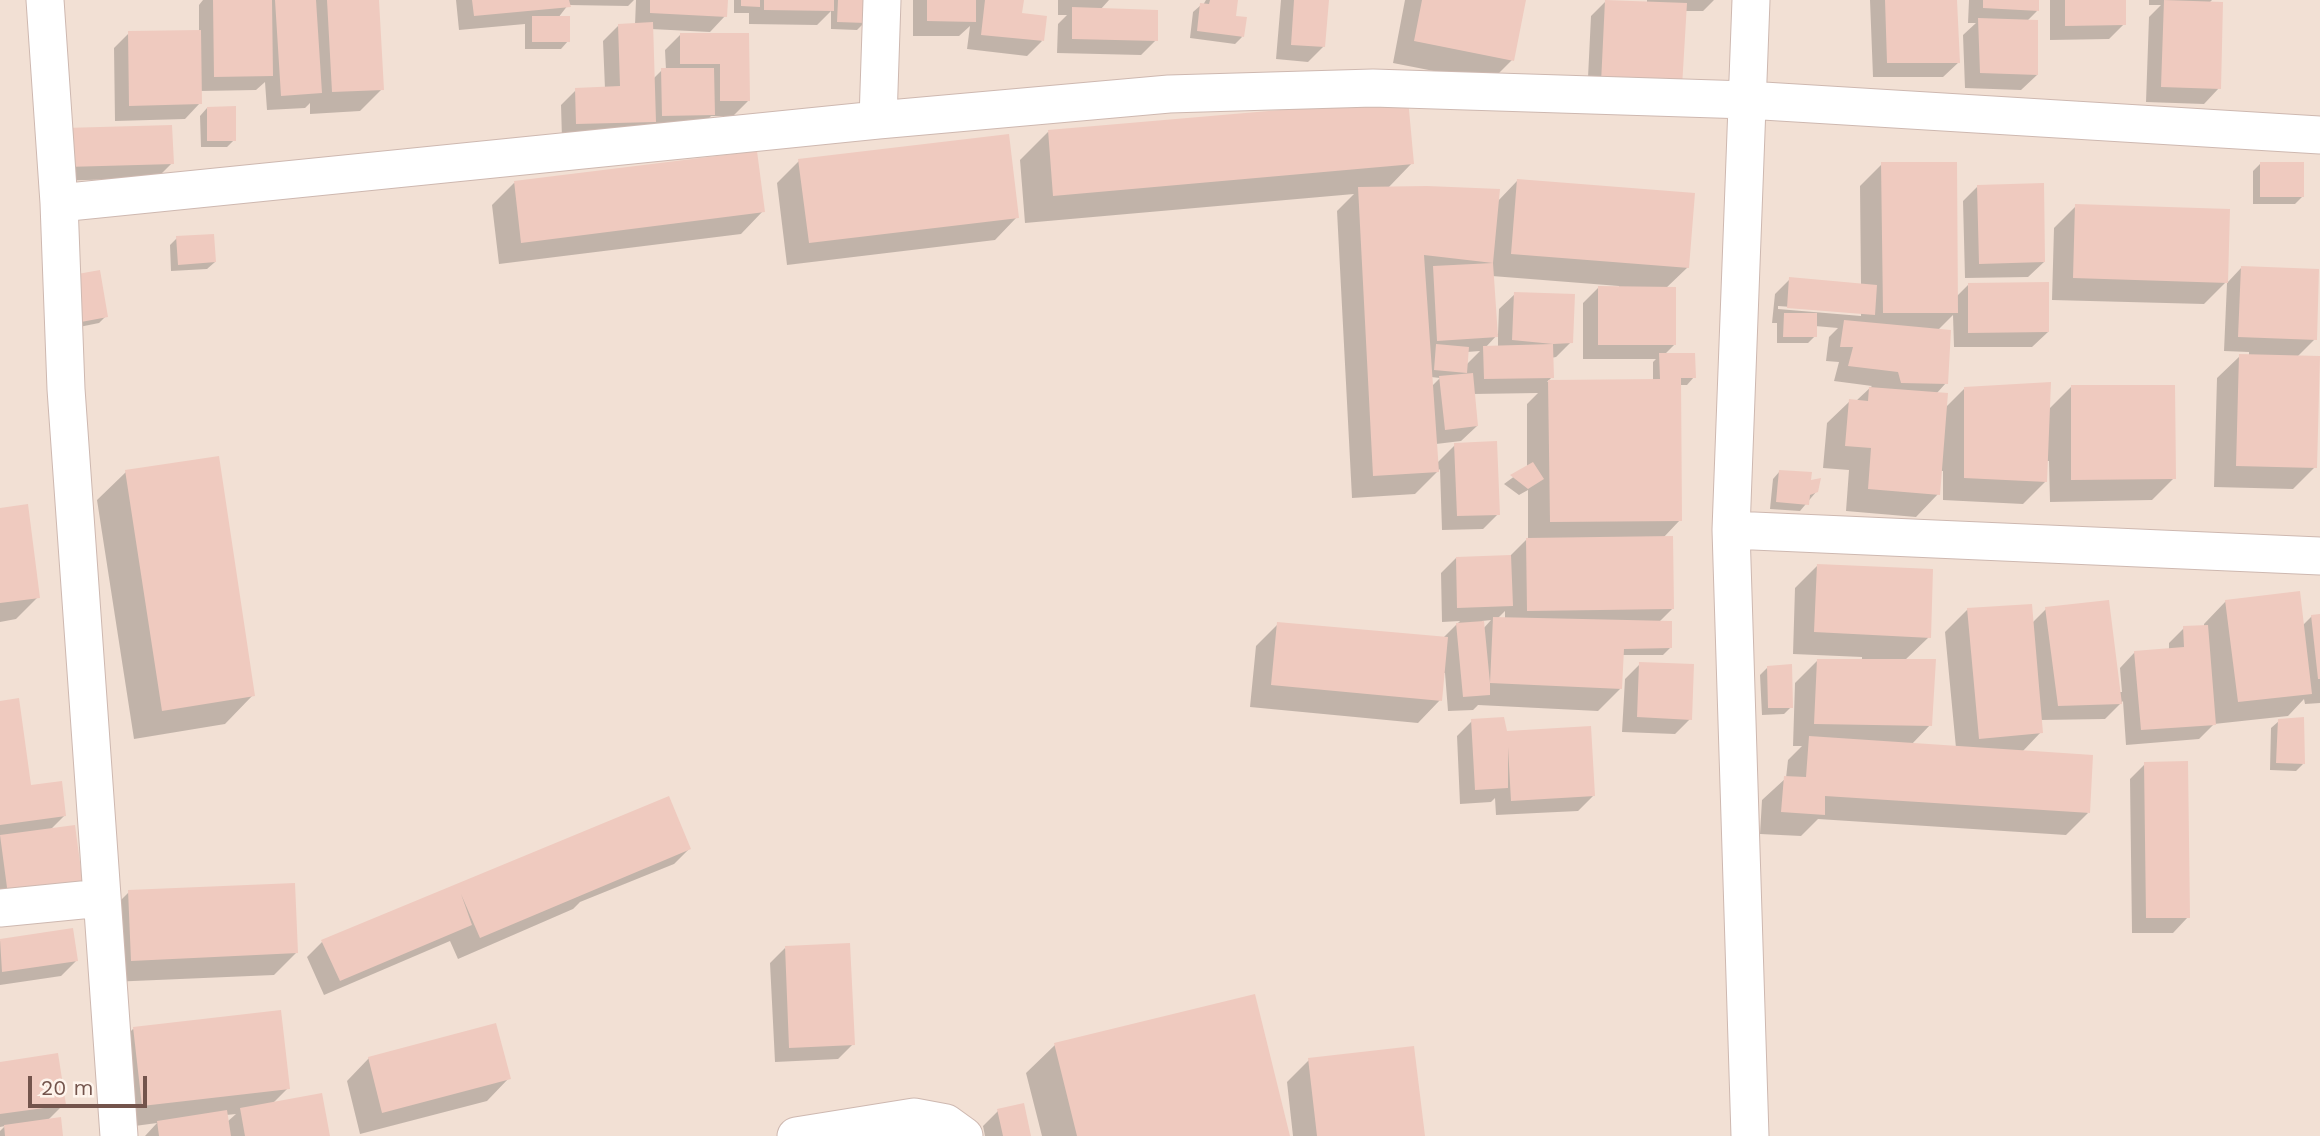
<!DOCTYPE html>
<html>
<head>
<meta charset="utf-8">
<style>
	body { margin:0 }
	#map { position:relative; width:2320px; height:1136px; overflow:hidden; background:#fbefe6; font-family:"Work Sans",sans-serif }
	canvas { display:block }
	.scale { position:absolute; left:28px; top:1076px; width:119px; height:32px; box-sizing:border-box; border:4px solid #73544c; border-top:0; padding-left:9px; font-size:21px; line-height:24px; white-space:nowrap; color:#73544c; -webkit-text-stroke:5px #fef4ec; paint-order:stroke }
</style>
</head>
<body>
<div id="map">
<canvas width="2320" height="1136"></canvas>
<div class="scale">20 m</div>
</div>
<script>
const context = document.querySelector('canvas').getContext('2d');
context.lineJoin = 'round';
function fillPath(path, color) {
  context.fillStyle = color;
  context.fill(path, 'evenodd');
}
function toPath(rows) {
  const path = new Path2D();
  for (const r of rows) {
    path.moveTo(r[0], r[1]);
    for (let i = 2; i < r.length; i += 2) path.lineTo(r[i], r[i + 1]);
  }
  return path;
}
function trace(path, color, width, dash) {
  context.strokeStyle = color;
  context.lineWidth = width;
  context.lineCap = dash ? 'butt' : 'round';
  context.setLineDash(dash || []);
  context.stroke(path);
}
fillPath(toPath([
	[0,0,2320,0,2320,1136,0,1136]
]), '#f2e0d4');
fillPath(toPath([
	[203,0,377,0,382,89,360,111,310,114,310,103,305,108,267,110,265,82,256,90,200,91,200,103,185,119,115,121,114,48,129,33,199,31,199,5],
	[456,0,634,0,628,6,568,5,558,18,568,41,561,49,525,49,525,24,459,30],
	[636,0,726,0,725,16,710,32,651,29,653,79,662,70,666,70,665,50,680,35,747,35,748,101,733,116,711,116,698,130,562,139,561,105,576,90,605,89,603,41,619,25,635,25],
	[734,0,866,0,865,22,857,30,831,29,831,11,817,25,749,24,749,13,734,13],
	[913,0,1022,0,1020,15,1042,41,1027,56,967,49,970,26,959,36,913,36],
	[1058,0,1109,0,1100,10,1156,40,1141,55,1057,53,1058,24,1067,15,1058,15],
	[1206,0,1236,0,1234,17,1242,37,1235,44,1190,38,1193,12,1201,5,1203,5],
	[1281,0,1327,0,1324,46,1308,62,1276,59],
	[1405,0,1525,0,1512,60,1490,82,1393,63],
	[1647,0,1714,0,1703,11,1684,11,1587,98,1591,16,1606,1,1647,3],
	[1870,0,1955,0,1959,62,1943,77,1873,77],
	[1969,0,2037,0,2037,11,2027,21,2037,75,2021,90,1965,88,1963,35,1976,23,1968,23],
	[2050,0,2124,0,2124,24,2109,39,2050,40],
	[2149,0,2212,0,2209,3,2219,88,2204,104,2146,102,2149,17,2161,5,2149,5],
	[207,108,234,140,227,147,201,147,200,116],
	[1048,132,1412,163,1387,189,1498,201,1517,181,1688,267,1665,289,1675,344,1664,355,1694,377,1687,385,1679,385,1680,520,1663,538,1673,608,1658,623,1671,647,1663,655,1621,655,1620,689,1598,711,1478,705,1473,710,1448,711,1445,673,1443,673,1440,700,1418,723,1250,707,1256,646,1278,624,1443,638,1460,621,1442,622,1441,573,1456,558,1509,557,1528,538,1528,490,1519,495,1504,484,1527,467,1527,404,1538,393,1473,394,1477,426,1461,441,1436,444,1437,463,1455,445,1498,514,1483,529,1442,530,1440,469,1415,494,1352,498,1337,211,1354,194,1025,223,1020,160],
	[1492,276,1619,286,1619,288,1598,288,1583,303,1583,359,1656,359,1653,362,1653,381,1547,382,1552,377,1551,358,1556,357,1571,342,1515,294,1499,309,1498,334,1496,334],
	[1498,334,1498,347,1485,348],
	[1480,351,1466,365,1467,352],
	[1431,377,1440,378,1432,386],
	[1505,611,1505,619,1497,619],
	[1491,620,1483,629,1482,621],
	[50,145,172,163,157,178,51,181],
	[799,161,1017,217,995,240,787,265,777,183],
	[1882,164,1956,297,1968,285,2048,332,2032,347,1954,347,1953,315,1937,331,1946,383,1936,394,1945,408,1965,388,2048,410,2071,387,2174,478,2152,500,2050,502,2049,461,2046,461,2046,481,2023,504,1943,500,1943,471,1940,471,1938,494,1916,517,1846,511,1849,470,1823,468,1827,423,1850,401,1856,401,1872,386,1834,381,1839,362,1826,361,1829,337,1838,328,1815,326,1815,336,1808,343,1777,343,1777,323,1772,323,1775,294,1790,279,1861,285,1860,186],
	[1778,306,1861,312,1861,316,1778,309],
	[2260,164,2303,196,2295,204,2253,204,2253,171],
	[514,183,763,211,741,234,499,264,492,205],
	[1978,186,2044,262,2028,277,1965,278,1963,201],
	[2076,206,2226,282,2204,304,2052,300,2054,228],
	[177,238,215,262,207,269,171,271,170,245],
	[2242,267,2315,339,2297,357,2315,467,2293,489,2214,487,2217,378,2240,356,2249,356,2249,352,2224,351,2227,283],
	[98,272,106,316,99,323,74,328],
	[1780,471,1809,482,1816,492,1800,511,1770,509,1773,479],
	[126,472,253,695,225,724,134,739,97,500],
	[0,510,38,597,16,619,0,622],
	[1818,565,1929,637,1905,660,1930,725,1911,745,1956,748,1945,632,1968,609,2032,623,2046,609,2119,692,2122,692,2120,668,2135,652,2169,650,2169,643,2184,628,2204,627,2204,624,2226,601,2302,626,2312,616,2320,616,2320,703,2305,704,2304,699,2288,716,2214,724,2199,739,2126,745,2123,701,2105,719,2040,720,2041,732,2022,752,2088,813,2066,835,1818,819,1801,836,1760,834,1762,800,1786,778,1788,760,1802,746,1793,746,1795,683,1818,660,1862,660,1862,657,1793,654,1795,588],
	[1640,664,1690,719,1675,734,1622,732,1625,679],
	[1768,667,1791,707,1784,714,1762,715,1760,675],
	[0,703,29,787,65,815,50,830,0,909],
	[1472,721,1506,733,1593,796,1578,811,1496,815,1495,798,1491,802,1460,804,1457,736],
	[2279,721,2303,764,2296,771,2270,770,2271,728],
	[2145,764,2188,917,2173,933,2132,933,2130,779],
	[689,849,674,864,580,902,573,909,458,959,450,941,324,995,307,957,322,942,459,886],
	[129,892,296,953,274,975,110,982,107,914],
	[71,930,76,961,61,976,0,985,0,941],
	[785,948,853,1044,838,1059,775,1062,770,963],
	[133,1029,288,1088,273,1103,328,1136,145,1136,157,1123,120,1128,111,1051],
	[236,1114,227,1122,226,1115],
	[1055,1045,1289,1136,1042,1136,1026,1073],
	[369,1058,509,1078,487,1101,360,1134,347,1081],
	[1309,1060,1423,1136,1293,1136,1287,1082],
	[0,1063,64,1104,47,1121,61,1136,0,1136,0,1131,5,1126,0,1127],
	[998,1111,1029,1136,985,1136,983,1126]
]), '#0003');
fillPath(toPath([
	[213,0,272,0,273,76,214,77],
	[275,0,316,0,322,93,281,96],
	[327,0,379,0,384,90,332,92],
	[472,0,569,0,571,7,474,16],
	[650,0,728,0,727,17,650,13],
	[741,0,760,0,760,7,741,6],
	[764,0,834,0,834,11,764,10],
	[838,0,867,0,866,23,837,22],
	[927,0,976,0,976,22,927,21],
	[985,0,1024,0,1022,13,1047,16,1044,41,981,35],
	[1210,0,1238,0,1236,16,1247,17,1244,37,1197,31,1200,3,1209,4],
	[1294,0,1329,0,1325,47,1291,45],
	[1422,0,1526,0,1514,61,1414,41],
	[1605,0,1687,3,1682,87,1601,83],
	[1885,0,1957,0,1960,63,1887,63],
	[1983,0,2039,0,2039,11,1983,8],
	[2065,0,2126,0,2126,25,2065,26],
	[2164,0,2223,2,2221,89,2161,87],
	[1072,7,1158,10,1158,41,1072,39],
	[532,16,570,16,570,42,532,42],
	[1978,18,2038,20,2038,75,1980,73],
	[653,22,656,122,576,124,575,88,620,86,618,24],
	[201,30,202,104,129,106,128,31],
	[680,33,749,33,750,101,720,101,720,64,680,64],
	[661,68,714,68,715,115,662,116],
	[1408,99,1414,164,1053,196,1048,130],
	[236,106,236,141,207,141,207,107],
	[172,125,174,164,66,167,64,128],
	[1009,134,1019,218,809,243,798,159],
	[757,151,765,212,521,243,514,181],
	[1881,162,1957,162,1958,313,1883,313],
	[2260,162,2304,162,2304,197,2260,197],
	[1517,179,1695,193,1689,268,1511,254],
	[2044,183,2045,262,1979,264,1977,185],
	[1427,186,1500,189,1493,263,1424,255,1439,472,1373,476,1358,187],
	[2075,204,2230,209,2228,283,2073,278],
	[214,234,216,262,178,265,176,236],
	[1493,263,1498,337,1437,341,1433,266],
	[2241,266,2319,269,2317,340,2238,337],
	[100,270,108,317,81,322,72,275],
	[1789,277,1877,285,1875,315,1787,308],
	[2049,282,2049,332,1968,333,1968,283],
	[1598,286,1676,287,1676,345,1598,345],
	[1514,292,1575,294,1573,343,1553,344,1512,340],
	[1784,313,1817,313,1817,337,1783,337],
	[1844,320,1951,330,1948,384,1901,383,1898,372,1848,366,1853,347,1840,347],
	[1436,344,1469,347,1467,373,1434,370],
	[1553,344,1554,378,1484,379,1483,346],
	[1659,353,1695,353,1696,378,1681,378,1682,521,1550,522,1548,380,1660,379],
	[2239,354,2320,356,2317,468,2236,466],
	[1473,373,1478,426,1445,430,1439,376],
	[2051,382,2047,482,1964,478,1964,387],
	[2071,385,2175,385,2176,479,2071,480],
	[1869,387,1948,393,1940,495,1868,489,1871,448,1845,446,1849,399,1868,401],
	[1497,441,1500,515,1457,516,1454,443],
	[219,456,255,696,162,711,125,470],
	[1533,462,1544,479,1528,489,1510,475],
	[1779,470,1812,472,1811,480,1821,478,1818,492,1810,495,1809,505,1776,502],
	[28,504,40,598,0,603,0,508],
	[1673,536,1674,609,1527,611,1526,538],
	[1511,555,1513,606,1457,608,1456,557],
	[1817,564,1933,569,1931,638,1814,632],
	[2300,591,2312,694,2238,702,2225,600],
	[2109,600,2122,704,2058,706,2045,607],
	[2032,604,2043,733,1979,739,1967,608],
	[2320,614,2320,679,2318,679,2311,615],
	[1493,617,1672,621,1672,648,1624,649,1622,689,1490,683,1490,695,1463,697,1456,623,1484,621,1490,683],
	[1277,622,1448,637,1442,701,1271,685],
	[2208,625,2216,725,2141,730,2134,651,2184,647,2183,626],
	[1817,659,1936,659,1932,726,1814,724],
	[1639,662,1694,664,1692,720,1637,717],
	[1792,664,1793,708,1768,708,1767,666],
	[19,698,31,785,62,781,66,816,0,825,0,701],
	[1504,717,1507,731,1591,726,1595,796,1511,801,1508,747,1508,788,1475,790,1471,719],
	[2304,717,2305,764,2276,763,2278,719],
	[1809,736,2093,755,2090,813,1825,796,1825,815,1781,812,1784,776,1806,777],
	[2188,761,2190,918,2146,918,2144,762],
	[669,796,691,849,480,938,461,894,472,925,340,981,321,940],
	[75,825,83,885,8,895,0,835],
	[295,883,298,953,131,961,128,890],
	[73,928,78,961,2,972,0,939],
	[850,943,855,1045,789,1048,785,946],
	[1255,994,1290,1136,1077,1136,1054,1043],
	[281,1010,290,1089,142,1106,133,1027],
	[496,1023,511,1079,382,1113,368,1057],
	[1414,1046,1425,1136,1317,1136,1308,1058],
	[58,1053,66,1105,0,1114,0,1062],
	[322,1093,330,1136,245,1136,240,1108],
	[1024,1103,1031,1136,1003,1136,997,1109],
	[227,1110,231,1136,159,1136,157,1121],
	[61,1117,63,1136,5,1136,4,1125]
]), '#efcabf');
const street = toPath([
	[45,0,59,203,66,389,119,1136],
	[878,120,1169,94,1373,88,1747,100,2320,135],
	[59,203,878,120,882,0],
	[1731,530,2320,556],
	[0,908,102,898],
	[796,1136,914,1117,946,1123,964,1136],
	[1750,1136,1731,530,1751,0]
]);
trace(street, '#ceb8b0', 39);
trace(street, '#fff', 37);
</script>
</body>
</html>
